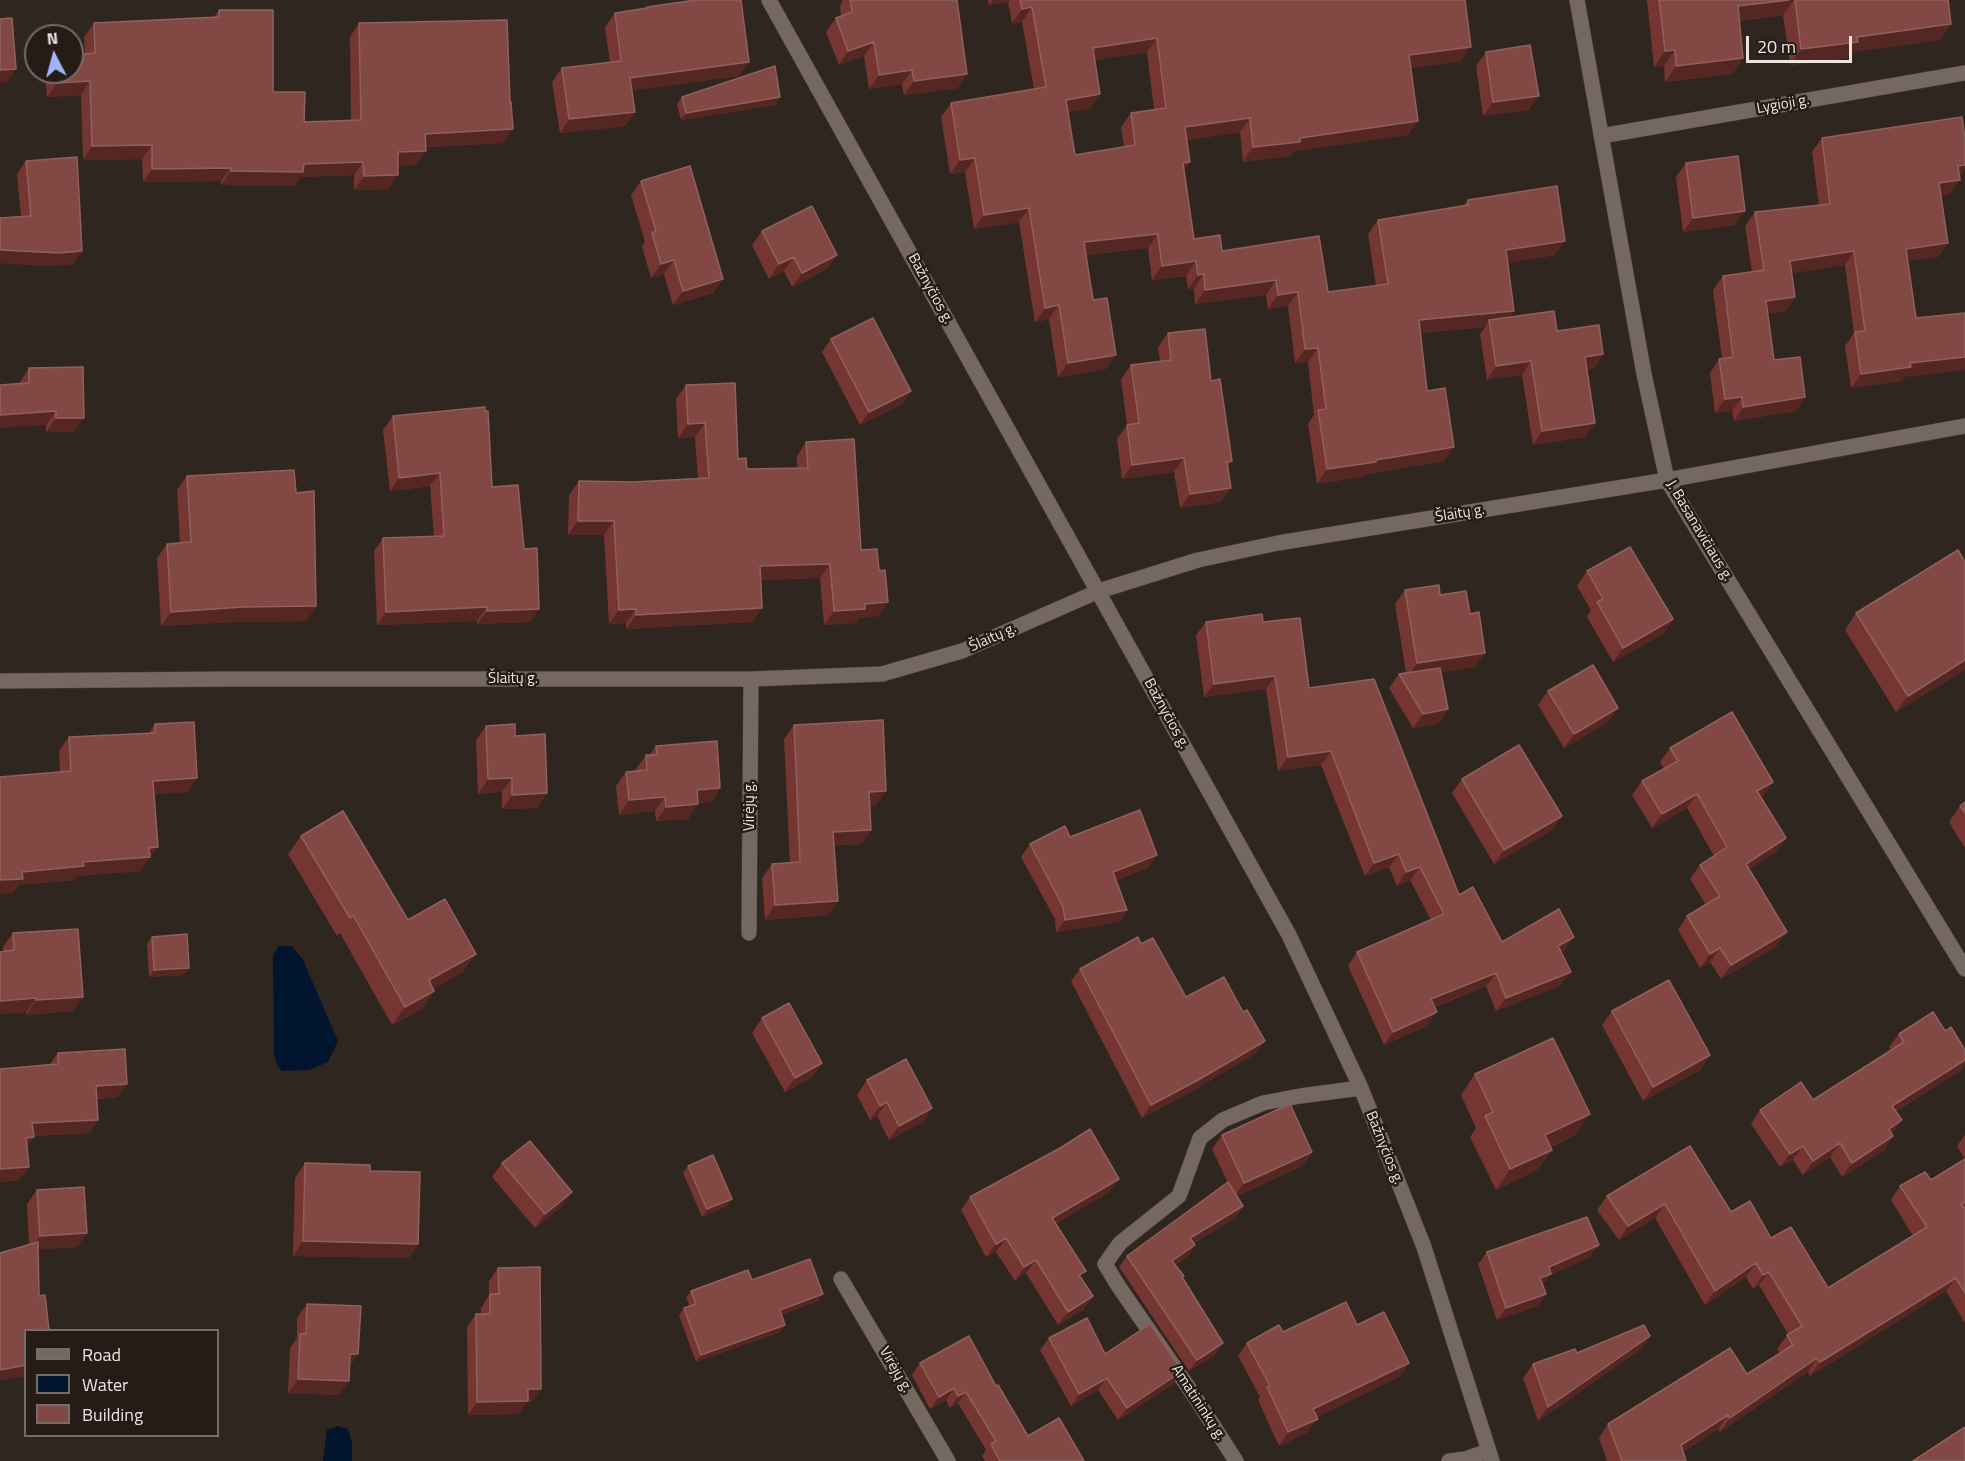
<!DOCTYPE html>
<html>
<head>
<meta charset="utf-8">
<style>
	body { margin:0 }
	#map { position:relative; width:1965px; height:1461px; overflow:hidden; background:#302620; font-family:"Titillium Web",sans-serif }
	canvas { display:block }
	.legend { position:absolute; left:24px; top:1329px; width:195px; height:108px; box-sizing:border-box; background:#261c17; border:2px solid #756c67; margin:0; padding:8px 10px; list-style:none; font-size:18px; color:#ebe4e0 }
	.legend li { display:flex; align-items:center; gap:12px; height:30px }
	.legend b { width:30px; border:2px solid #756c67 }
	.north { position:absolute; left:24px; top:24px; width:60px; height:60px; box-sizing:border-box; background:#261c17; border:2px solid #756c67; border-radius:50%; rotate:354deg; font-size:16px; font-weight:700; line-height:24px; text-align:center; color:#ebe4e0 }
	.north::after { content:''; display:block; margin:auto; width:21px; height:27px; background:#9eb4fd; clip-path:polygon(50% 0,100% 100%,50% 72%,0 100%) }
	.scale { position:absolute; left:1746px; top:36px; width:106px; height:27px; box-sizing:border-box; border:3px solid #ebe4e0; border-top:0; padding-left:8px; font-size:18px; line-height:21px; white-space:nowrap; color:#ebe4e0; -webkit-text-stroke:4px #261c17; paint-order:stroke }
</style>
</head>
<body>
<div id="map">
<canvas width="1965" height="1461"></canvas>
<ul class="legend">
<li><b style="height:8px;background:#756861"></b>Road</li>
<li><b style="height:16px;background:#01152f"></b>Water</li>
<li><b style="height:16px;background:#824844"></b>Building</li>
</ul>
<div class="north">N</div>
<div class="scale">20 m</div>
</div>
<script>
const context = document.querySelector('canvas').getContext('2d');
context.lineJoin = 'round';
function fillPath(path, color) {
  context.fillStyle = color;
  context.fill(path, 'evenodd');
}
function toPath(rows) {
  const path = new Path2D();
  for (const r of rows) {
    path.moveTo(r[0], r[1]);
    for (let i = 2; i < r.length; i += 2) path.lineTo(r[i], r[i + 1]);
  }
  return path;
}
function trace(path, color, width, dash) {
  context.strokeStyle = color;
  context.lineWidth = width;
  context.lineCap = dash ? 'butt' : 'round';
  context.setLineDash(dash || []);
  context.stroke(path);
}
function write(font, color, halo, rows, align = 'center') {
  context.font = font + ' "Titillium Web",sans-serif';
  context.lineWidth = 5;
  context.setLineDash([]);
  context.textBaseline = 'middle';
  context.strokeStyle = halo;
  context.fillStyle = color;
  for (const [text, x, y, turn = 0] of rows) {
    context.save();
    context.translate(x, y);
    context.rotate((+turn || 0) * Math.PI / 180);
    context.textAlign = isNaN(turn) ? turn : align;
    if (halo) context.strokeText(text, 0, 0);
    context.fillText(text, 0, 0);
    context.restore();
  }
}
fillPath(toPath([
	[279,946,292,946,303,960,338,1041,328,1062,309,1070,282,1071,277,1065,274,1053,273,955],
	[338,1426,348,1429,352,1442,352,1461,323,1461,327,1430]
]), '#01152f');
const minor = toPath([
	[769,0,1289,935,1361,1088,1424,1247,1492,1461],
	[1577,0,1644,374,1667,480,1965,969],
	[1601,136,1965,73],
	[0,681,232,679,751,679,882,674,962,651,1099,591,1198,560,1278,543,1667,480,1965,426],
	[749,933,751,679],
	[841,1279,948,1461],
	[1236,1461,1193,1394,1119,1287,1105,1264,1120,1243,1179,1196,1200,1138,1223,1120,1263,1103,1300,1096,1361,1088],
	[1449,1461,1465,1459,1488,1451]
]);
trace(minor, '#4b423d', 16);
trace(minor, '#756861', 15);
fillPath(toPath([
	[843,0,957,0,958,88,904,95,902,84,869,89,864,56,839,65,826,32,836,18,841,16,840,6],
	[988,0,1465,0,1461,61,1411,68,1418,121,1408,135,1294,151,1290,156,1243,162,1240,132,1187,140,1184,171,1194,239,1222,251,1328,292,1376,286,1368,234,1378,220,1464,205,1468,200,1555,255,1507,263,1510,317,1557,331,1603,354,1594,368,1586,369,1585,437,1533,445,1522,375,1487,380,1480,334,1485,327,1420,333,1427,391,1454,447,1444,461,1368,474,1366,476,1317,484,1308,424,1314,415,1308,362,1295,363,1288,306,1268,309,1266,295,1195,304,1194,289,1188,289,1186,276,1152,280,1148,248,1086,255,1106,369,1058,377,1049,319,1035,322,1019,222,974,229,965,172,950,174,941,117,951,103,1034,89,1022,22,1012,23,1008,2,989,5],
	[1147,52,1154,110,1131,113,1121,127,1124,147,1075,155,1068,112,1090,108,1095,60],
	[1647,0,1948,0,1940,40,1851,52,1847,58,1790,65,1783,15,1739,21,1743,58,1732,74,1665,82,1664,66,1654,67],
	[647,7,739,76,632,90,635,112,625,126,560,133,552,82,562,68,610,63,605,27,615,13,645,9],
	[219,10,273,92,304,122,351,120,350,37,359,23,503,143,426,147,416,165,398,165,389,189,354,190,354,175,300,177,294,186,221,185,221,181,143,182,142,159,83,160,81,95,47,97,45,72,72,72,85,54,84,37,94,23,214,17],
	[1486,52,1529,110,1483,116,1476,66],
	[682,97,780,97,775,105,681,120,677,104],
	[1822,138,1959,178,1950,194,1941,195,1948,243,1938,257,1908,261,1904,377,1901,381,1851,388,1845,346,1854,333,1845,265,1792,273,1795,297,1786,311,1768,313,1774,360,1805,397,1796,411,1734,421,1732,411,1715,413,1710,373,1719,359,1722,359,1713,290,1723,276,1752,272,1745,226,1755,212,1819,205,1812,152],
	[26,161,82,251,73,264,50,266,0,263,0,218,21,217,17,174],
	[1686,163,1735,225,1683,232,1676,177],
	[641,181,723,279,713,293,673,305,664,274,651,278,642,247,645,242,631,195],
	[762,231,827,269,792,287,784,271,769,279,752,245],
	[1168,333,1211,381,1232,461,1228,468,1221,502,1180,508,1174,472,1122,479,1117,439,1127,425,1121,379,1131,365,1160,361,1158,347],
	[831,339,911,391,902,404,860,425,822,352],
	[29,368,74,432,46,432,46,425,19,384],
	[686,385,738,459,747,469,797,468,797,456,806,442,861,550,879,571,888,602,878,616,859,618,855,623,824,625,820,578,761,580,762,608,752,622,626,629,626,623,609,624,604,535,568,535,569,495,579,481,633,482,698,479,695,437,678,438,676,399],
	[393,416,492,487,530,622,477,624,477,621,377,625,374,551,383,538,434,536,430,486,390,491,383,430],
	[187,476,296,493,316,606,306,621,233,622,161,626,157,558,167,544,180,543,177,490],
	[1965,562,1965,670,1896,712,1845,630,1856,613],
	[1587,571,1673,619,1663,634,1613,662,1587,617,1591,610,1577,586],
	[1405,590,1440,595,1470,614,1485,653,1475,667,1441,672,1448,709,1438,724,1413,728,1389,688,1399,674,1406,673,1395,604],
	[1206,622,1263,622,1309,688,1459,895,1502,942,1565,950,1561,952,1561,985,1496,1011,1486,986,1435,1007,1427,1026,1384,1045,1348,966,1357,952,1431,920,1410,880,1397,886,1389,867,1365,876,1321,765,1278,771,1266,689,1204,697,1196,635],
	[1548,691,1608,722,1564,748,1538,705],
	[155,724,188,792,154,794,148,861,147,861,140,871,77,876,74,880,18,885,13,893,60,772,59,751,69,737,149,733],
	[794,725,886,791,876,805,870,806,871,830,861,844,834,845,828,915,765,920,762,878,772,864,790,863,784,739],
	[486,726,515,736,547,793,537,808,502,809,502,792,478,794,476,740],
	[656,746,720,788,711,802,698,803,688,819,656,821,655,811,619,815,616,786,626,772,636,771,636,769,646,755,650,755],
	[1670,748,1773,782,1763,796,1761,798,1786,838,1776,852,1749,869,1777,946,1721,979,1710,962,1700,968,1678,930,1687,916,1706,905,1690,879,1700,865,1714,856,1687,808,1652,828,1632,795,1642,781,1664,769,1660,762],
	[1462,779,1562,816,1552,830,1494,864,1452,793],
	[1965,802,1965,848,1949,822,1960,806],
	[301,836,408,920,463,972,433,989,434,991,422,1009,392,1025,340,933,337,936,288,854],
	[1070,837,1148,868,1116,880,1127,910,1119,922,1056,932,1055,919,1021,857,1030,844],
	[13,933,73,1011,26,1015,26,1012,0,1014,0,952,3,951,3,947],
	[152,937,184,975,149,977,147,944],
	[1141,944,1186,997,1256,1053,1189,1093,1142,1118,1071,981,1080,969],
	[1612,1011,1710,1055,1700,1070,1643,1101,1602,1025],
	[762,1018,822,1063,812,1077,785,1092,752,1033],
	[1945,1031,1965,1050,1965,1064,1960,1071,1896,1111,1892,1134,1884,1150,1842,1177,1830,1157,1803,1175,1793,1160,1780,1167,1751,1124,1760,1110,1813,1100,1891,1051,1889,1047,1899,1034],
	[58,1053,118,1097,97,1099,98,1120,89,1133,34,1136,27,1147,29,1167,19,1180,0,1182,0,1069,49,1065],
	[1475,1074,1575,1135,1551,1147,1552,1150,1537,1170,1496,1190,1470,1137,1476,1128,1461,1095],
	[867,1080,932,1108,923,1122,889,1140,877,1116,870,1120,857,1095],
	[1222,1135,1312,1152,1302,1166,1237,1196,1243,1206,1235,1218,1194,1243,1195,1245,1187,1257,1175,1265,1184,1276,1183,1278,1223,1343,1215,1355,1189,1371,1119,1267,1127,1256,1228,1183,1212,1149],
	[1965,1135,1965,1159,1957,1146],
	[1965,1159,1965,1323,1946,1291,1810,1376,1808,1372,1720,1432,1718,1429,1683,1452,1686,1461,1607,1461,1599,1438,1608,1424,1747,1374,1780,1353,1777,1349,1788,1334,1759,1285,1753,1289,1746,1277,1705,1305,1655,1218,1619,1240,1597,1210,1607,1196,1731,1212,1771,1238,1828,1288,1913,1236,1891,1200,1900,1186,1931,1180],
	[305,1163,370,1171,418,1244,409,1258,293,1256,295,1178],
	[502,1163,572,1192,562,1206,535,1228,492,1177],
	[688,1166,727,1206,702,1217,683,1173],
	[37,1190,87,1233,77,1247,38,1249,26,1376,0,1380,0,1253,29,1244,27,1204],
	[1109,1192,1055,1224,1081,1277,1093,1296,1083,1310,1058,1325,1026,1273,1015,1281,996,1252,986,1257,961,1210,970,1197],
	[1487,1252,1590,1257,1550,1275,1543,1285,1546,1294,1537,1306,1497,1320,1478,1264],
	[498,1268,541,1389,532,1402,527,1402,518,1414,468,1415,467,1327,476,1314,481,1314,481,1308,489,1295,489,1281],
	[752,1280,818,1301,781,1315,785,1325,780,1332,696,1362,679,1315,684,1308,690,1306,686,1298,691,1291],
	[307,1304,339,1395,288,1393,290,1348,297,1338,297,1318],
	[1357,1325,1409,1363,1399,1377,1317,1417,1308,1432,1279,1446,1258,1400,1260,1397,1238,1356,1247,1343,1283,1332],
	[1650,1336,1640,1350,1538,1421,1523,1378,1533,1364],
	[1049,1338,1105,1354,1173,1384,1118,1420,1098,1390,1071,1406,1040,1350],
	[920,1363,996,1386,1028,1436,1084,1461,985,1461,982,1456,986,1450,958,1403,950,1408,946,1400,930,1409,912,1375]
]), '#753531');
fillPath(toPath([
	[993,0,1010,0,1008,2,989,5],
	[1789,0,1794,0,1783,15,1727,22,1738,6],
	[1032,7,1022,22,1012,23,1022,9],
	[1951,24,1940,40,1851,52,1847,58,1790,65,1801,49,1857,37],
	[1157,38,1147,52,1083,62,1093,48],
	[874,42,864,56,839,65,848,51],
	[1471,47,1461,61,1399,70,1409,55],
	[1675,50,1664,66,1654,67,1665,51],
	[1743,58,1732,74,1665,82,1676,66],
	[749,62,739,76,621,92,630,78],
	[16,69,6,83,0,83,0,70],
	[912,70,902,84,869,89,879,75],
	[967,74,958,88,904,95,914,81],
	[90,81,81,95,47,97,57,83],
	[1100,94,1090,108,1056,114,1066,100],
	[1539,96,1529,110,1483,116,1493,102],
	[780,97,775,105,681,120,686,113],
	[635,112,625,126,560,133,569,119],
	[1250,118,1240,132,1175,142,1185,127],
	[1418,121,1408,135,1294,151,1290,156,1243,162,1253,147,1300,138],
	[513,129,503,143,416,147,425,134],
	[152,145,142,159,83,160,92,146],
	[426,151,416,165,388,166,398,152],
	[975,158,965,172,950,174,960,160],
	[363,162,354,175,300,177,294,186,221,185,231,171,304,164],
	[1190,162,1180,177,1183,163],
	[1965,165,1965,170,1959,178,1958,166],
	[231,168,221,181,143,182,152,169],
	[398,175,389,189,354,190,364,176],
	[1960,180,1950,194,1929,197,1939,183],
	[1029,208,1019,222,974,229,984,215],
	[1745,211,1735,225,1683,232,1693,218],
	[1158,234,1148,248,1074,256,1084,242],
	[1565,241,1555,255,1496,265,1506,250],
	[1948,243,1938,257,1896,263,1906,249],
	[0,250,82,251,73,264,50,266,0,263],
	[1854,251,1845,265,1780,275,1790,261],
	[837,255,827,269,792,287,802,273],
	[794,257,784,271,769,279,779,264],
	[674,260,664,274,651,278,661,264],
	[1196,261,1186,276,1152,280,1162,266],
	[1204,274,1194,289,1188,289,1198,275],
	[723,279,713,293,673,305,683,291],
	[1276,280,1266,295,1195,304,1205,290],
	[1298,292,1288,306,1268,309,1278,295],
	[1795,297,1786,311,1756,315,1766,301],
	[1059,305,1049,319,1035,322,1045,308],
	[1514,311,1504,326,1489,320,1485,327,1409,334,1419,320],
	[1318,348,1308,362,1295,363,1305,349],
	[1603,354,1594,368,1575,370,1585,357],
	[1116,355,1106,369,1058,377,1068,363],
	[1965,357,1965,370,1904,377,1901,381,1851,388,1861,374,1910,363],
	[1531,361,1522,375,1487,380,1496,366],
	[911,391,902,404,860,425,869,412],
	[1742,397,1732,411,1715,413,1725,399],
	[1805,397,1796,411,1734,421,1743,407],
	[56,411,46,425,0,428,0,415],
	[56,418,84,418,74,432,46,432],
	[705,423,695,437,678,438,688,424],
	[1595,423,1585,437,1533,445,1542,431],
	[1454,447,1444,461,1368,474,1366,476,1317,484,1327,469,1376,460],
	[1184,458,1174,472,1122,479,1132,465],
	[1232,461,1223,475,1227,462],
	[440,473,430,486,390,491,399,478],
	[1231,488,1221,502,1180,508,1190,494],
	[578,521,614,521,604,535,568,535],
	[830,564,820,578,750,580,760,566],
	[888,602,878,616,859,618,855,623,824,625,834,611,865,604],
	[316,606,306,621,233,622,161,626,171,612,243,607],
	[487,607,477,621,377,625,386,612],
	[762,608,752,622,626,629,636,615],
	[539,609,530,622,477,624,487,611],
	[636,609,626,623,609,624,619,610],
	[1673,619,1663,634,1613,662,1623,648],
	[1485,653,1475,667,1407,678,1417,663],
	[1965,660,1965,670,1896,712,1908,696],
	[1275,676,1266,689,1204,697,1214,684],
	[1618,708,1608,722,1564,748,1574,734],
	[1448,709,1438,724,1413,728,1423,714],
	[1331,751,1321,765,1278,771,1288,757],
	[197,778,188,792,143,795,153,781],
	[512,778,502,792,478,794,488,779],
	[1773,782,1763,796,1747,806,1757,791],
	[720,788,711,802,687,804,697,790],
	[886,791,876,805,859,806,869,792],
	[547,793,537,808,502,809,512,795],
	[1697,794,1687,808,1652,828,1662,814],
	[665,797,655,811,619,815,629,800],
	[698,804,688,819,656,821,666,807],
	[1562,816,1552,830,1494,864,1504,850],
	[871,830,861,844,823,846,833,832],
	[1786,838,1776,852,1736,878,1746,864],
	[158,847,148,861,147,861,140,871,77,876,74,880,18,885,13,893,0,894,0,880,22,872,83,862,149,848],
	[1399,854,1389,867,1365,876,1374,863],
	[1157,855,1148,868,1104,884,1113,872],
	[1420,867,1410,880,1397,886,1406,872],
	[838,901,828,915,765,920,775,905],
	[1127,910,1119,922,1056,932,1065,920],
	[1787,932,1777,946,1721,979,1731,965],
	[1574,937,1565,950,1549,959,1558,946],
	[1720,948,1710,962,1700,968,1710,954],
	[476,954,463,972,416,999,429,980],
	[189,968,184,975,149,977,154,970],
	[1571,972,1561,985,1496,1011,1506,998],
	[1496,973,1486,986,1421,1012,1431,999],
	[434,991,422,1009,392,1025,405,1007],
	[83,997,73,1011,26,1015,36,1000],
	[36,998,26,1012,0,1014,0,1001],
	[1437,1012,1427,1026,1384,1045,1393,1032],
	[1265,1041,1256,1053,1189,1093,1142,1118,1151,1105],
	[1710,1055,1700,1070,1643,1101,1653,1087],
	[1965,1060,1965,1064,1960,1071,1882,1119,1892,1106],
	[822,1063,812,1077,785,1092,795,1078],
	[127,1084,118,1097,87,1099,96,1086],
	[887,1102,877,1116,870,1120,880,1106],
	[932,1108,923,1122,889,1140,899,1126],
	[1590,1114,1575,1135,1530,1156,1545,1135],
	[98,1120,89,1133,23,1136,32,1123],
	[1902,1120,1892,1134,1889,1129],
	[1893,1136,1884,1150,1842,1177,1852,1163],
	[34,1137,24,1150,26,1138],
	[1840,1143,1830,1157,1803,1175,1813,1161],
	[1803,1146,1793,1160,1780,1167,1790,1154],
	[1552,1150,1537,1170,1496,1190,1510,1169],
	[1312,1152,1302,1166,1234,1197,1244,1183],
	[29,1167,19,1180,0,1182,0,1169],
	[1119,1179,1109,1192,1042,1231,1052,1218],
	[572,1192,562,1206,535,1228,545,1214],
	[732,1199,727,1206,702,1217,707,1209],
	[1665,1204,1655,1218,1619,1240,1628,1226],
	[1243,1206,1235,1218,1182,1250,1190,1238],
	[87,1233,77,1247,30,1250,40,1236],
	[1006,1238,996,1252,986,1257,996,1244],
	[303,1241,418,1244,409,1258,293,1256],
	[1195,1245,1187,1257,1164,1273,1172,1261],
	[1599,1245,1590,1257,1550,1275,1542,1286,1532,1290,1549,1267],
	[1036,1260,1026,1273,1015,1281,1024,1267],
	[1756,1263,1746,1277,1705,1305,1715,1291],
	[1769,1272,1759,1285,1753,1289,1763,1275],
	[1956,1278,1946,1291,1810,1376,1820,1362],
	[823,1294,818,1301,774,1317,780,1310],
	[1546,1294,1537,1306,1497,1320,1506,1308],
	[1093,1296,1083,1310,1058,1325,1068,1312],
	[785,1325,780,1332,696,1362,701,1355],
	[1650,1336,1640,1350,1538,1421,1548,1407],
	[1223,1343,1215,1355,1189,1371,1197,1360],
	[350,1354,358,1354,349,1368],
	[1817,1358,1808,1372,1720,1432,1730,1418],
	[1409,1363,1399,1377,1304,1423,1313,1409],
	[26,1365,26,1376,0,1380,0,1370],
	[1181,1372,1173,1384,1118,1420,1127,1408],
	[1107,1378,1098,1390,1071,1406,1079,1394],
	[298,1379,349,1381,339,1395,288,1393],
	[954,1388,946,1400,930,1409,939,1397],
	[528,1389,541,1389,532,1402,527,1402,518,1414,468,1415,477,1402],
	[966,1392,958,1403,950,1408,958,1396],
	[1728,1415,1718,1429,1671,1459,1681,1445],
	[1318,1419,1308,1432,1279,1446,1288,1432]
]), '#542722');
const building = toPath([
	[696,0,741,0,749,62,630,78,635,112,569,119,562,68,621,61,615,13,647,8,647,7,696,0],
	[850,0,957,0,967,74,914,81,912,70,879,75,874,42,848,51,836,18,852,12,850,0],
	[1020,0,1465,0,1471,47,1409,55,1418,121,1300,138,1300,142,1253,147,1250,118,1185,127,1190,162,1183,163,1194,239,1220,235,1222,251,1319,236,1328,292,1388,284,1378,220,1468,205,1468,200,1557,186,1565,241,1506,250,1514,311,1419,320,1427,391,1445,388,1454,447,1376,460,1376,462,1327,469,1318,410,1326,409,1318,348,1305,349,1298,292,1278,295,1276,280,1205,290,1204,274,1198,275,1196,261,1162,266,1158,234,1084,242,1093,300,1107,298,1116,355,1068,363,1059,305,1045,308,1029,208,984,215,975,158,960,160,951,103,1046,87,1032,7,1022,9,1020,0],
	[1157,38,1166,108,1131,113,1135,145,1075,155,1066,100,1100,94,1093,48,1157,38],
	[1659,0,1789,0,1738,6,1743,58,1676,66,1675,50,1665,51,1659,0],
	[1795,0,1948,0,1951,24,1857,37,1858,42,1801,49,1795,0],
	[219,10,273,10,273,92,305,92,304,122,361,120,359,23,507,20,510,102,511,102,513,129,425,134,426,151,398,152,398,175,364,176,363,162,304,164,303,172,231,171,231,168,152,169,152,145,92,146,90,81,57,83,56,72,72,72,72,55,95,53,94,23,219,17,219,10],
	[12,18,16,69,0,70,0,19,12,18],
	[1530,45,1539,96,1493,102,1486,52,1530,45],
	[775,66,780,97,686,113,682,97,775,66],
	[1962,117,1965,139,1965,165,1958,166,1960,180,1939,183,1948,243,1906,249,1916,318,1965,313,1965,357,1910,363,1911,367,1861,374,1855,332,1865,331,1854,251,1790,261,1795,297,1766,301,1774,360,1800,357,1805,397,1743,407,1742,397,1725,399,1719,359,1733,357,1723,276,1764,270,1755,212,1830,204,1822,138,1962,117],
	[1738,156,1745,211,1693,218,1686,163,1738,156],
	[77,157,82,251,59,253,0,250,0,218,31,216,26,161,77,157],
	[690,166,723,279,683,291,674,260,661,264,652,233,656,231,641,181,690,166],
	[812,206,837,255,802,273,794,257,779,264,762,231,812,206],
	[1554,311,1557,331,1599,325,1603,354,1585,357,1595,423,1542,431,1531,361,1496,366,1489,320,1554,311],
	[873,318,911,391,869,412,831,339,873,318],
	[1205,329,1211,381,1220,379,1232,461,1227,462,1231,488,1190,494,1184,458,1132,465,1127,425,1139,423,1131,365,1171,360,1168,333,1205,329],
	[83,367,84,418,56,418,56,411,0,415,0,385,29,383,29,368,83,367],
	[735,383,738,459,746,458,747,469,808,468,806,442,854,439,861,550,877,549,879,571,885,570,888,602,865,604,865,609,834,611,830,564,760,566,762,608,636,615,636,609,619,610,614,521,578,521,579,481,633,482,709,478,705,423,688,424,686,385,735,383],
	[485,407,485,411,488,411,492,487,518,485,524,549,537,548,539,609,487,611,487,607,386,612,383,538,444,536,440,473,399,478,393,416,485,407],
	[294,470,296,493,314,491,316,606,243,607,171,612,167,544,191,542,187,476,294,470],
	[1630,547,1673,619,1623,648,1597,602,1603,599,1587,571,1630,547],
	[1958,550,1965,562,1965,660,1908,696,1856,613,1958,550],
	[1439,585,1440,595,1466,591,1470,614,1479,612,1485,653,1417,663,1405,590,1439,585],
	[1262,614,1263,622,1300,618,1309,688,1374,679,1459,895,1473,887,1502,942,1559,909,1574,937,1558,946,1571,972,1506,998,1496,973,1431,999,1437,1012,1393,1032,1357,952,1444,914,1420,867,1406,872,1399,854,1374,863,1331,751,1288,757,1275,676,1214,684,1206,622,1262,614],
	[1593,665,1618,708,1574,734,1548,691,1593,665],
	[1440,668,1448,709,1423,714,1399,674,1440,668],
	[1732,712,1773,782,1757,791,1786,838,1746,864,1787,932,1731,965,1720,948,1710,954,1687,916,1720,896,1700,865,1727,847,1697,794,1662,814,1642,781,1678,761,1670,748,1732,712],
	[883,720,886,791,869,792,871,830,833,832,838,901,775,905,772,864,800,862,794,725,883,720],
	[194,722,197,778,153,781,158,847,149,848,150,857,83,862,84,866,22,872,23,879,0,880,0,777,71,771,69,737,155,733,155,724,194,722],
	[515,724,515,736,545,734,547,793,512,795,512,778,488,779,486,726,515,724],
	[717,741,720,788,697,790,698,804,666,807,665,797,629,800,626,772,647,770,646,755,657,755,656,746,717,741],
	[1519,745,1562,816,1504,850,1462,779,1519,745],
	[1965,802,1965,813,1960,806,1965,802],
	[1140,810,1157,855,1113,872,1127,910,1065,920,1063,907,1030,844,1065,826,1070,837,1140,810],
	[343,811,408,920,445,899,476,954,429,980,434,991,405,1007,353,915,350,918,301,836,343,811],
	[78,929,83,997,36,1000,36,998,0,1001,0,952,14,950,13,933,78,929],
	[187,934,189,968,154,970,152,937,187,934],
	[1138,937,1141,944,1153,938,1186,997,1224,977,1243,1012,1247,1010,1265,1041,1198,1080,1151,1105,1080,969,1138,937],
	[1669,980,1710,1055,1653,1087,1612,1011,1669,980],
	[789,1003,822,1063,795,1078,762,1018,789,1003],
	[1933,1012,1945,1031,1951,1027,1965,1050,1965,1060,1892,1106,1902,1120,1889,1129,1893,1136,1852,1163,1840,1143,1813,1161,1803,1146,1790,1154,1760,1110,1801,1082,1813,1100,1904,1042,1899,1034,1933,1012],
	[1553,1038,1590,1114,1545,1135,1552,1150,1510,1169,1485,1116,1493,1112,1475,1074,1553,1038],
	[125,1049,127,1084,96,1086,98,1120,32,1123,34,1137,26,1138,29,1167,0,1169,0,1069,58,1064,58,1053,125,1049],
	[906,1059,932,1108,899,1126,887,1102,880,1106,867,1080,906,1059],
	[1290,1104,1312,1152,1244,1183,1222,1135,1290,1104],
	[1090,1129,1119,1179,1052,1218,1086,1271,1079,1275,1093,1296,1068,1312,1036,1260,1024,1267,1006,1238,996,1244,970,1197,1062,1147,1090,1129],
	[530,1141,572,1192,545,1214,502,1163,530,1141],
	[1690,1146,1731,1212,1750,1201,1771,1238,1791,1227,1828,1288,1927,1227,1900,1186,1925,1172,1931,1180,1965,1159,1965,1202,1961,1204,1965,1209,1965,1293,1956,1278,1820,1362,1817,1358,1730,1418,1728,1415,1681,1445,1686,1461,1622,1461,1608,1424,1730,1348,1747,1374,1793,1345,1787,1335,1802,1326,1769,1272,1763,1275,1756,1263,1715,1291,1665,1204,1628,1226,1607,1196,1690,1146],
	[713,1155,732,1199,707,1209,688,1166,713,1155],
	[305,1163,370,1165,370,1171,420,1172,418,1244,303,1241,305,1163],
	[1228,1182,1243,1206,1190,1238,1195,1245,1172,1261,1184,1276,1182,1277,1223,1343,1197,1360,1127,1256,1228,1182],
	[84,1187,87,1233,40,1236,37,1190,84,1187],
	[1587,1217,1599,1245,1549,1267,1551,1274,1540,1278,1546,1294,1506,1308,1487,1252,1587,1217],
	[38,1242,39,1296,45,1295,49,1330,26,1330,26,1365,0,1370,0,1253,38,1242],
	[810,1259,823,1294,780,1310,785,1325,701,1355,684,1308,696,1304,691,1291,748,1270,752,1280,810,1259],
	[540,1267,541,1389,528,1389,528,1401,477,1402,476,1314,490,1314,490,1294,499,1294,498,1268,540,1267],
	[1346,1302,1357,1325,1384,1312,1409,1363,1313,1409,1318,1419,1288,1432,1267,1387,1270,1386,1247,1343,1279,1325,1283,1332,1346,1302],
	[307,1304,361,1306,358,1354,350,1354,349,1381,298,1379,300,1334,306,1334,307,1304],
	[1087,1318,1105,1354,1150,1324,1181,1369,1181,1372,1127,1408,1107,1378,1079,1394,1049,1338,1087,1318],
	[1644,1325,1650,1336,1548,1407,1533,1364,1575,1349,1577,1353,1644,1325],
	[969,1336,996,1386,998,1385,1028,1436,1059,1418,1084,1461,1000,1461,991,1444,996,1441,966,1392,958,1396,954,1388,939,1397,920,1363,969,1336],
	[1965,1427,1965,1461,1913,1461,1965,1427]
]);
fillPath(building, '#824844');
trace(building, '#92605c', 1.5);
write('15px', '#ebe4e0', '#261c17', [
	["Lygioji g.",1783,105,-10],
	["Bažnyčios g.",930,289,61],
	["Šlaitų g.",1460,514,-9],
	["J. Basanavičiaus g.",1699,531,59],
	["Šlaitų g.",993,638,-24],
	["Šlaitų g.",513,679],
	["Bažnyčios g.",1166,714,61],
	["Virėjų g.",750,806,-90],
	["Bažnyčios g.",1384,1148,68],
	["Virėjų g.",895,1370,60],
	["Amatininkų g.",1198,1403,57]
]);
</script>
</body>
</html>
